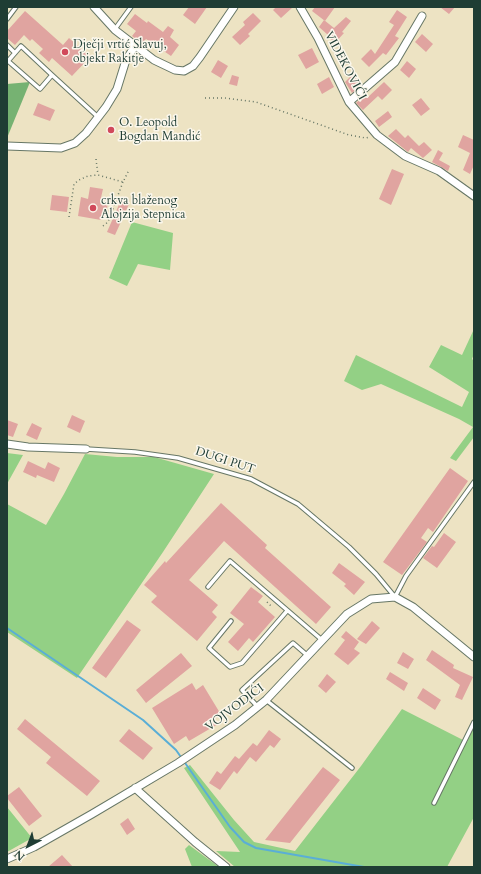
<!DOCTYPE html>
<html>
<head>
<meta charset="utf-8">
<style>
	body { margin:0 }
	#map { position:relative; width:481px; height:874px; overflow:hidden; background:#ede3c3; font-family:Cardo,serif }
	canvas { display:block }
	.frame { position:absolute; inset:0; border:8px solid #1f3d34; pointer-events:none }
	.north { position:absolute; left:8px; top:826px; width:40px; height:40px; -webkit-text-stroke:3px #fbf7ec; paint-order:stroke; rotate:222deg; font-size:11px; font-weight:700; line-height:16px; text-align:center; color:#1f3d34 }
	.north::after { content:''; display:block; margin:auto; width:14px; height:18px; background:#1f3d34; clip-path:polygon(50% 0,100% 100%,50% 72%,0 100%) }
</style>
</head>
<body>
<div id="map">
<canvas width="481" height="874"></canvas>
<div class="frame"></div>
<div class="north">N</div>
</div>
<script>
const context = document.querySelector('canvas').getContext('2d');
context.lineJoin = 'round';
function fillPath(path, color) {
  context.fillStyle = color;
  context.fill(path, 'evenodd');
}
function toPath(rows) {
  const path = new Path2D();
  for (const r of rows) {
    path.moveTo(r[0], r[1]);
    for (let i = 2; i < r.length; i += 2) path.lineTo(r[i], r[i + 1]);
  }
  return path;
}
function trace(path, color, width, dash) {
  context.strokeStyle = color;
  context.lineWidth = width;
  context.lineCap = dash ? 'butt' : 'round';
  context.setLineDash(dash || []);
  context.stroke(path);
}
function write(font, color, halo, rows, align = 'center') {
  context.font = font + ' Cardo,serif';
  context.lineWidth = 3;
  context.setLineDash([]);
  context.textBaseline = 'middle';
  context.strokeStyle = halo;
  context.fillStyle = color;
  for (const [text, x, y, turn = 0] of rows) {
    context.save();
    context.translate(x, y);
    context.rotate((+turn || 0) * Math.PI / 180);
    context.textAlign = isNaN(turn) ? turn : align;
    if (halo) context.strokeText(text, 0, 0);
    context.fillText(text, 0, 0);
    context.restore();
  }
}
fillPath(toPath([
	[132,222,173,233,170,270,138,264,127,286,109,278],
	[474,329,474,354,472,359,474,361,474,437,456,461,450,458,473,427,459,419,381,384,362,390,344,381,356,355,462,407,469,392,429,367,441,345,462,355],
	[7,453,23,455,7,484],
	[85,454,117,457,154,457,214,474,163,552,77,678,7,632,7,504,46,525,64,494],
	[402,709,467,742,474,727,474,817,447,867,235,867,216,851,240,852,184,768,190,765,234,820,254,842,295,851,361,766],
	[7,807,32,838,7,852],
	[189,845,219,867,192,867,185,849]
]), '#93d085');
fillPath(toPath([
	[30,82,7,138,7,84]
]), '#76b272');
trace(toPath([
	[7,628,143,720,176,750,230,827,244,842,256,848,364,867]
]), '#5aaed6', 2);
fillPath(toPath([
	[189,7,207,7,195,24,183,15],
	[276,7,293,7,281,18,273,10],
	[315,7,335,7,325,21,312,11],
	[440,7,455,7,449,14],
	[397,10,407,17,395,36,399,38,386,55,383,53,369,67,361,59,371,49,375,54,394,25,389,22],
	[25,11,63,45,69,38,90,57,72,76,52,58,49,62,39,53,43,49,32,39,30,41,24,35,15,45,7,38,7,31],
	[253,13,261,21,248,34,250,36,240,45,232,37,245,25,243,22],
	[135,14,147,23,148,21,163,32,168,26,174,30,170,37,179,45,171,56,146,39,142,44,132,36,136,31,127,24],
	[346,17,351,21,342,32,344,33,335,43,327,36,328,35,319,27,324,20,334,28],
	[422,34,433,44,426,52,415,42],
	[312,48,319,62,306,69,298,55],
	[218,60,228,66,221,78,211,72],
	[407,61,416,69,409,78,400,70],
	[353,74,360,83,357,86,358,88,352,93,345,82],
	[232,75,239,77,237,86,229,84],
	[329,77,334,87,322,94,317,84],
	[384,82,392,90,382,100,378,96,363,110,356,103,365,95,367,98],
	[421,98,430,109,421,116,412,105],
	[38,103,55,110,50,121,33,115],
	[388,111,392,117,379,127,375,121],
	[396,129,405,138,408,135,419,146,424,142,432,150,423,158,411,148,408,152,388,136],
	[463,135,474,140,474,165,470,174,463,170,470,153,458,147],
	[438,150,443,153,439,160,450,166,448,171,432,162],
	[392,169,404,174,391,205,379,199],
	[90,187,103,189,100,202,108,203,106,213,102,212,101,220,78,216,81,197,88,199],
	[52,195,69,197,67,212,50,210],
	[121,200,129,204,115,235,107,232],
	[72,415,85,421,80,433,67,427],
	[7,420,18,424,13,437,7,435],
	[32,423,42,428,37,440,26,435],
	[28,461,45,469,48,462,60,468,54,482,37,475,36,478,23,472],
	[450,468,468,481,433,532,428,528,421,538,427,542,402,575,383,562],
	[221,503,267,545,265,548,331,607,316,624,224,541,189,580,218,605,212,612,217,617,197,641,151,602,157,596,144,585,165,561,166,563],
	[444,533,456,542,437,568,423,558,432,546,434,547],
	[339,563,365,582,354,595,344,586,346,584,332,573],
	[251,587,263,596,258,602,275,617,253,642,249,638,238,651,228,642,244,624,230,613],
	[127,620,141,630,106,678,92,668],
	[372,621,380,628,366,644,357,639],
	[346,631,359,642,354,649,360,653,348,665,334,654,345,640,341,637],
	[432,650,454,665,453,668,473,677,462,700,455,697,460,685,426,660],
	[403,652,414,659,408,669,397,663],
	[181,653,192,666,146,703,136,690],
	[390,672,408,683,404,691,386,679],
	[327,674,336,682,326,693,318,686],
	[192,683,196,690,203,685,220,713,214,717,218,724,189,741,186,736,174,744,152,708],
	[423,688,441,700,435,710,417,698],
	[25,719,100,781,87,796,46,763,51,757,17,729],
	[129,729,153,748,143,760,119,741],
	[269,730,281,739,274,748,270,745,256,762,250,757,237,774,234,771,220,790,209,783,217,771,221,774,235,756,239,759,253,743,257,746],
	[323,767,340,780,290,843,265,840],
	[19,787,42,816,29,826,7,798,7,796],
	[128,818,135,829,127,835,120,824],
	[62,855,73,867,48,867]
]), '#e0a4a0');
const service = toPath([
	[7,19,16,7],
	[115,29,131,7],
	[7,45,15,53],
	[52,75,40,89,8,61,21,46,52,75,98,117],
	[86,449,135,452,178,458,251,479,298,504,349,547,376,574,395,597,406,576,474,482],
	[208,587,230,561,322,640],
	[231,621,209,648,230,667,242,663,287,611],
	[266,700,352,768],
	[258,707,242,690,293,643,308,656],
	[434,803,474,722]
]);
const minor = toPath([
	[94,7,115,30,154,60,175,70,184,71,193,66,200,57,234,7],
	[300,7,318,38,349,102,377,135,405,156,439,171,474,196],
	[349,102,395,62,422,16],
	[7,146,61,148,75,143,86,133,106,107,117,89,126,60,135,46],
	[7,444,28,447,86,449],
	[135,788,195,842,226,867],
	[7,859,34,847,92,814,178,763,235,725,266,700,347,614,371,599,395,597,413,607,474,657]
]);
trace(service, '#677766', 5.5);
trace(minor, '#677766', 9);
trace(toPath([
	[205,98,225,98,256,102,349,135,366,138,369,137],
	[96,159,98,175],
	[69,217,74,184,79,180,88,176,98,175,123,182,129,170],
	[103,226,108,222,123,182],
	[267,602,271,606,272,604]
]), '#677766', 1.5, [1, 3]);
trace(service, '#fff', 3.5);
trace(minor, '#fff', 7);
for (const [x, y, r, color] of [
	[65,52,4,"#d1495b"],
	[111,130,4,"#d1495b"],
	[93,208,4,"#d1495b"]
]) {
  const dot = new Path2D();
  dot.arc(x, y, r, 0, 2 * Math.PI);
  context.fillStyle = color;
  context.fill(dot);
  trace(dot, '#fbf7ec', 1.5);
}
write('12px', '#1f3d34', '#fbf7ec', [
	["Dječji vrtić Slavuj,",73,45],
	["objekt Rakitje",73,59],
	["O. Leopold",119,123],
	["Bogdan Mandić",119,137],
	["crkva blaženog",101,201],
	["Alojzija Stepnica",101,215]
], 'left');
write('12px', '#1f3d34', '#fbf7ec', [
	["VIDEKOVIĆI",345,66,62],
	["DUGI PUT",225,461,18],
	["VOJVODIĆI",235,708,-37]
]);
</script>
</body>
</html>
